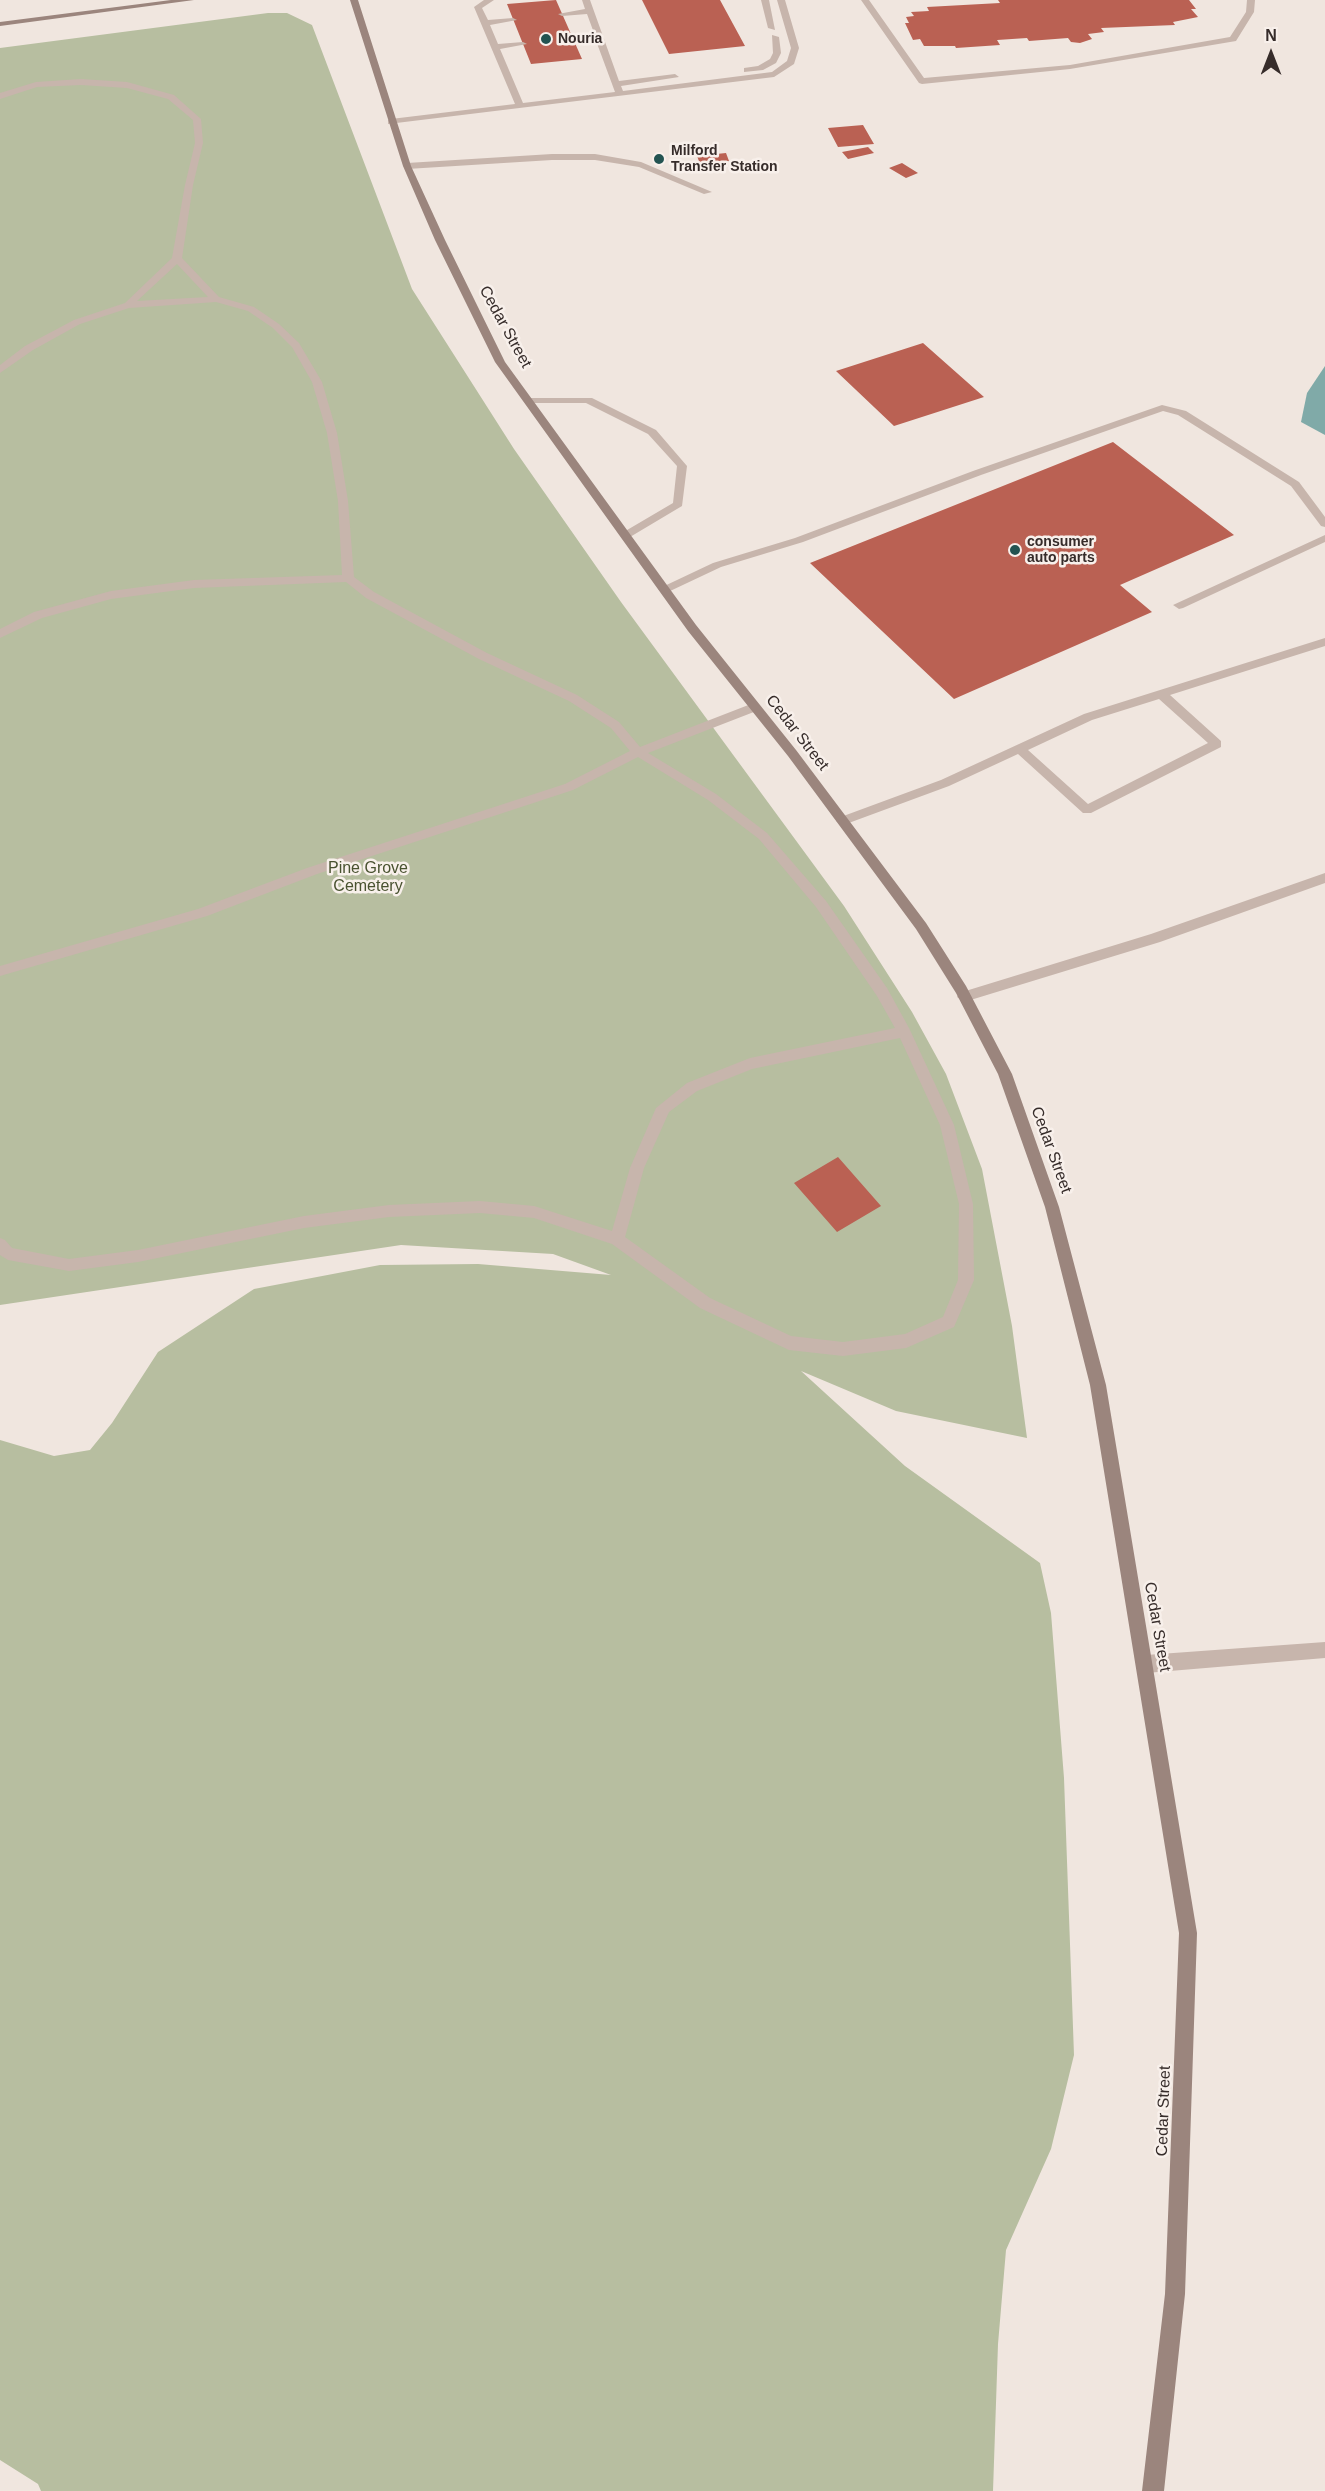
<!DOCTYPE html>
<html>
<head>
<meta charset="utf-8">
<style>
	body { margin:0 }
	#map { position:relative; width:1325px; height:2491px; overflow:hidden; background:#f0e6df; font-family:Arial,sans-serif }
	canvas { display:block }
	.north { position:absolute; left:1241px; top:24px; width:60px; height:60px; -webkit-text-stroke:4px #f8f0eb; paint-order:stroke; rotate:0deg; font-size:16px; font-weight:700; line-height:24px; text-align:center; color:#362c2a }
	.north::after { content:''; display:block; margin:auto; width:21px; height:27px; background:#362c2a; clip-path:polygon(50% 0,100% 100%,50% 72%,0 100%) }
</style>
</head>
<body>
<div id="map">
<canvas width="1325" height="2491"></canvas>
<div class="north">N</div>
</div>
<script>
const context = document.querySelector('canvas').getContext('2d');
context.lineJoin = 'round';
function fillPath(path, color) {
  context.fillStyle = color;
  context.fill(path, 'evenodd');
}
function toPath(rows) {
  const path = new Path2D();
  for (const r of rows) {
    path.moveTo(r[0], r[1]);
    for (let i = 2; i < r.length; i += 2) path.lineTo(r[i], r[i + 1]);
  }
  return path;
}
function trace(path, color, width, dash) {
  context.strokeStyle = color;
  context.lineWidth = width;
  context.lineCap = dash ? 'butt' : 'round';
  context.setLineDash(dash || []);
  context.stroke(path);
}
function write(font, color, halo, rows, align = 'center') {
  context.font = font + ' Arial,sans-serif';
  context.lineWidth = 5;
  context.setLineDash([]);
  context.textBaseline = 'middle';
  context.strokeStyle = halo;
  context.fillStyle = color;
  for (const [text, x, y, turn = 0] of rows) {
    context.save();
    context.translate(x, y);
    context.rotate((+turn || 0) * Math.PI / 180);
    context.textAlign = isNaN(turn) ? turn : align;
    if (halo) context.strokeText(text, 0, 0);
    context.fillText(text, 0, 0);
    context.restore();
  }
}
fillPath(toPath([
	[268,13,287,13,312,25,412,289,514,449,621,602,844,906,912,1012,946,1074,982,1169,1012,1326,1027,1438,896,1411,801,1371,905,1466,1040,1563,1051,1613,1064,1778,1074,2055,1051,2149,1006,2250,998,2344,993,2491,41,2491,38,2484,0,2460,0,1440,54,1456,90,1450,112,1423,158,1352,254,1289,380,1265,478,1264,611,1275,553,1254,401,1245,0,1305,0,48]
]), '#b7bea0');
fillPath(toPath([
	[1325,366,1325,435,1301,422,1307,393]
]), '#80aaa8');
fillPath(toPath([
	[556,0,582,59,531,64,507,4],
	[642,0,720,0,745,46,669,54],
	[998,0,1189,0,1196,9,1191,9,1198,17,1173,22,1175,25,1101,28,1104,32,1088,34,1092,39,1080,43,1071,42,1068,38,1029,41,1027,38,997,40,1000,45,956,48,955,46,924,46,920,39,913,40,905,23,909,23,906,17,914,16,911,12,929,11,927,7,1000,3],
	[863,125,874,144,838,147,828,128],
	[868,147,874,153,848,159,842,152],
	[726,153,729,161,700,164,697,156],
	[902,163,918,173,906,178,889,168],
	[923,343,984,397,894,426,836,371],
	[1113,442,1234,535,1120,585,1152,612,954,699,810,563],
	[838,1157,881,1206,837,1232,794,1183]
]), '#ba6153');
fillPath(toPath([
	[484,0,494,0,482,8,488,20,513,18,517,20,490,25,498,44,523,42,527,44,500,49,523,103,615,92,595,38,573,41,569,39,594,33,587,14,562,16,558,14,585,9,582,0,590,0,619,81,675,74,679,77,621,86,623,91,772,72,787,61,791,48,777,0,785,0,799,48,794,64,774,77,388,124,388,120,391,119,515,104,474,7,484,0],
	[761,0,769,0,775,30,768,28,761,0],
	[861,0,869,0,924,78,1070,65,1230,37,1246,12,1247,0,1255,0,1254,12,1236,41,1070,69,922,84,919,83,861,0],
	[772,35,779,37,781,53,776,63,763,70,744,72,744,68,758,66,770,59,773,53,772,35],
	[81,79,127,82,174,95,201,119,203,143,193,185,182,258,219,297,254,307,279,324,299,343,322,382,337,433,348,501,354,577,374,592,487,653,577,695,619,722,640,747,751,704,759,704,759,710,648,753,716,794,767,833,826,901,887,988,909,1028,954,1125,973,1204,974,1280,954,1327,906,1348,843,1356,789,1350,700,1308,612,1244,534,1218,480,1213,389,1217,304,1228,138,1262,69,1271,8,1260,0,1255,0,1238,5,1240,12,1248,69,1259,138,1250,304,1216,389,1205,480,1201,534,1206,612,1231,630,1168,656,1108,687,1083,750,1058,895,1028,877,996,816,907,759,839,708,800,638,757,573,790,317,874,207,916,0,976,0,966,198,909,307,868,565,784,630,751,611,728,569,701,479,659,366,598,346,582,194,588,111,599,42,618,0,638,0,629,34,612,111,591,194,580,342,575,338,501,327,433,312,382,292,347,273,328,248,311,216,302,129,308,80,324,33,350,0,373,0,365,25,346,74,320,125,303,172,258,185,185,195,143,193,120,168,99,127,88,81,85,37,87,0,99,0,93,36,82,81,79],
	[177,264,208,297,137,301,177,264],
	[900,1038,940,1125,959,1204,958,1280,943,1317,905,1334,843,1342,791,1336,710,1298,625,1237,644,1168,669,1112,697,1091,752,1069,900,1038],
	[552,154,595,154,641,162,712,192,704,194,639,167,595,160,552,160,407,169,403,166,407,163,552,154],
	[529,398,592,398,656,430,687,466,682,506,630,537,622,537,622,533,673,503,677,466,648,434,586,403,525,403,525,399,529,398],
	[1162,405,1186,411,1299,482,1325,517,1325,527,1321,526,1291,486,1178,415,1163,411,981,475,803,542,721,567,668,592,664,593,658,589,713,563,795,538,973,471,1162,405],
	[1325,535,1325,542,1183,608,1179,609,1173,605,1325,535],
	[1325,638,1325,646,1170,695,1221,741,1221,747,1091,813,1083,813,1018,754,949,786,846,824,842,825,836,821,838,818,941,780,1084,714,1325,638],
	[1159,699,1208,743,1088,804,1028,750,1092,720,1159,699],
	[1325,1642,1325,1658,1146,1673,1140,1670,1137,1664,1140,1658,1146,1655,1325,1642]
]), '#c7b5ac');
fillPath(toPath([
	[1325,873,1325,883,1160,942,964,1002,957,997,959,993,1151,934,1325,873]
]), '#c7b5ac');
fillPath(toPath([
	[171,0,194,0,0,26,0,22,171,0],
	[350,0,358,0,411,166,445,240,505,362,696,625,796,750,926,923,966,986,1012,1074,1059,1207,1106,1385,1197,1933,1185,2294,1164,2491,1142,2491,1165,2294,1179,1933,1090,1385,1045,1207,998,1074,956,993,916,929,788,756,688,631,495,362,435,240,403,166,350,0]
]), '#9b857d');
for (const [x, y, r, color] of [
	[546,39,6,"#235351"],
	[659,159,6,"#235351"],
	[1015,550,6,"#235351"]
]) {
  const dot = new Path2D();
  dot.arc(x, y, r, 0, 2 * Math.PI);
  context.fillStyle = color;
  context.fill(dot);
  trace(dot, '#f8f0eb', 2);
}
write('bold 14px', '#362c2a', '#f8f0eb', [
	["Nouria",558,39],
	["Milford",671,151],
	["Transfer Station",671,167],
	["consumer",1027,542],
	["auto parts",1027,558]
], 'left');
write('16px', '#362c2a', '#f8f0eb', [
	["Cedar Street",505,327,61],
	["Cedar Street",797,733,52],
	["Cedar Street",1051,1150,70],
	["Cedar Street",1157,1627,80],
	["Cedar Street",1164,2111,-88]
]);
write('16px', '#495230', '#f8f0eb', [
	["Pine Grove",368,869],
	["Cemetery",368,887]
]);
</script>
</body>
</html>
